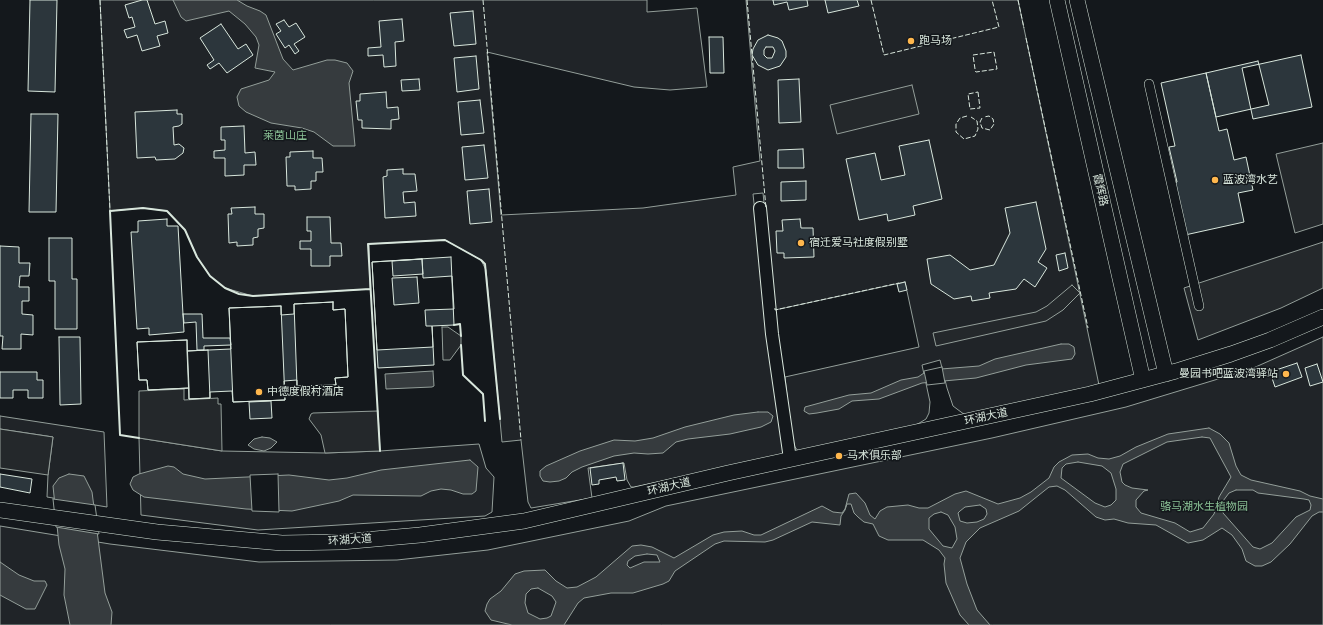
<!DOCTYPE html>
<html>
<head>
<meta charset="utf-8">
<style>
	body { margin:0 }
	canvas { display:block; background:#14181c }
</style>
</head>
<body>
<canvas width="1323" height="625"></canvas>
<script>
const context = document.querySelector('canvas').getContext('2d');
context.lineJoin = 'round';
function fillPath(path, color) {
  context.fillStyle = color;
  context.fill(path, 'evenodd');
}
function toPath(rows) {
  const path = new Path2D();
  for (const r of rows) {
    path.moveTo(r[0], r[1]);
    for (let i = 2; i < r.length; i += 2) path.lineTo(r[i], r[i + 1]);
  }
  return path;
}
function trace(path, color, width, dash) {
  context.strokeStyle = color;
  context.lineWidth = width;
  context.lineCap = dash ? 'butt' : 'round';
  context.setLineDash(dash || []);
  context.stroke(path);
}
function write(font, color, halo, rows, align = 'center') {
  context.font = font + ' "PT Sans","Noto Sans SC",sans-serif';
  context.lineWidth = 3;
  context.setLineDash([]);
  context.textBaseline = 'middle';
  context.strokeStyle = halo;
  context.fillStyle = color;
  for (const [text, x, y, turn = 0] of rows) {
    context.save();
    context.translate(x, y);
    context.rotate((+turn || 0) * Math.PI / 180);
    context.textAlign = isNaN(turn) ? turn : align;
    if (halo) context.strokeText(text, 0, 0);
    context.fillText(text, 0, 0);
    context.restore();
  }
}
const green = toPath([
	[100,0,647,0,647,12,697,8,707,87,670,90,634,87,487,52,501,215,643,208,736,195,733,167,760,161,746,0,1018,0,1099,385,965,415,953,406,947,388,940,360,922,365,930,402,929,413,926,419,916,425,799,452,795,447,791,433,785,377,919,347,905,282,775,310,763,193,753,194,770,352,784,453,779,456,634,487,631,487,627,480,624,463,588,468,592,498,531,508,528,502,521,440,502,442,486,270,481,260,445,240,369,244,370,289,253,296,225,288,210,276,197,257,185,230,167,211,143,208,110,211,100,0],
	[1323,337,1323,625,0,625,0,526,110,544,259,562,397,560,488,550,629,521,666,506,992,438,1126,407,1251,369,1323,337],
	[0,416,104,432,107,507,47,497,48,475,53,437,0,429,0,416],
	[139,438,222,451,325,453,380,451,479,444,486,468,494,477,492,512,485,516,258,530,141,515,139,438]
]);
fillPath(green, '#202428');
trace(green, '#939e99', 1);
const parking = toPath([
	[912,85,919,114,837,134,830,105,912,85],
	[1323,143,1323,224,1295,233,1276,154,1323,143],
	[1323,242,1323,288,1281,308,1198,340,1184,288,1323,242],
	[1072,285,1080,293,1063,310,1046,321,936,346,933,333,1036,312,1047,306,1072,285],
	[442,327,448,327,461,336,461,345,450,360,443,360,442,327],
	[184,389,184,400,218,398,218,404,221,404,222,451,139,438,139,391,184,389],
	[378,411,380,451,325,453,321,435,309,419,311,414,313,413,378,411],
	[0,429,53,437,48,475,0,468,0,429]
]);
fillPath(parking, '#24282b');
trace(parking, '#939e99', 1);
const water = toPath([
	[173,0,237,0,247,6,260,11,266,15,283,59,293,70,327,60,335,60,347,63,353,71,349,83,355,146,333,146,314,132,302,128,271,123,246,112,239,106,237,97,241,89,269,80,275,72,255,68,259,45,256,37,245,24,229,11,186,21,181,17,173,0],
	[1061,344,1069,344,1074,347,1075,354,1072,359,1026,365,976,378,922,383,879,399,852,401,839,409,817,413,809,414,804,411,805,407,849,395,871,393,901,380,918,377,924,373,941,369,979,366,995,359,1061,344],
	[433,371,434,386,432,387,386,389,385,374,433,371],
	[758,412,768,412,773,416,771,422,761,427,730,434,688,439,676,442,663,453,648,454,634,453,614,456,582,467,572,472,566,478,559,481,550,482,543,481,540,476,540,471,546,466,580,451,614,440,635,441,653,438,685,427,734,415,758,412],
	[1209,428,1220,434,1229,443,1236,466,1241,475,1251,480,1300,491,1310,496,1323,499,1323,512,1319,512,1312,516,1290,544,1271,562,1262,566,1255,566,1246,561,1242,549,1232,535,1222,528,1203,540,1188,543,1156,525,1128,523,1114,519,1105,520,1096,517,1065,490,1057,486,1049,487,1019,511,980,528,966,542,960,558,967,584,977,610,990,625,969,625,960,615,946,583,944,564,945,558,939,550,923,540,888,540,879,536,873,524,864,522,858,517,854,513,851,504,847,504,845,510,841,516,840,525,812,522,773,540,765,542,724,541,715,544,675,571,669,581,663,584,633,593,611,593,584,598,578,603,564,625,512,625,491,620,485,611,487,604,490,599,501,591,515,574,524,571,545,570,556,581,567,588,577,587,596,577,632,546,641,545,652,547,674,558,713,535,724,532,742,531,754,535,761,535,822,506,833,512,842,513,845,509,849,494,856,493,865,503,870,515,875,519,880,511,887,507,908,505,919,508,928,508,955,494,966,491,998,504,1020,498,1031,492,1049,478,1054,467,1059,462,1072,455,1088,454,1098,458,1109,459,1120,456,1136,447,1168,434,1209,428],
	[1202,437,1210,438,1231,477,1219,497,1214,514,1203,528,1190,532,1175,523,1141,513,1136,507,1136,500,1144,491,1148,490,1132,488,1125,485,1122,482,1120,472,1123,464,1167,442,1202,437],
	[1078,462,1102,466,1111,473,1116,489,1116,500,1111,505,1105,507,1095,503,1061,478,1062,468,1066,464,1078,462],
	[1236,490,1253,490,1258,493,1304,499,1309,500,1311,505,1310,510,1296,517,1272,543,1260,549,1253,547,1223,513,1223,501,1229,493,1236,490],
	[980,505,986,509,987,514,984,519,977,522,967,523,960,521,958,513,960,511,965,507,980,505],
	[941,512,948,515,955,527,957,539,952,548,943,546,929,529,929,518,934,514,941,512],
	[647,554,657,555,660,562,644,562,630,568,627,565,628,561,635,556,647,554],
	[538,588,552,596,556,602,551,616,547,618,540,619,528,613,525,603,526,594,531,589,538,588],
	[262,437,270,438,277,442,271,448,264,451,254,449,248,445,254,439,262,437],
	[470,460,478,467,476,491,472,494,463,494,451,490,441,489,431,491,421,496,353,495,339,501,292,511,246,509,144,497,133,490,130,484,133,477,139,474,168,466,174,467,183,474,205,479,289,475,329,480,347,478,381,470,470,460],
	[69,474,84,476,92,492,105,593,112,612,111,625,70,625,64,595,65,569,59,545,53,486,59,478,69,474],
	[0,562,19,575,34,581,45,581,47,585,35,609,26,609,0,595,0,562]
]);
fillPath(water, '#363b3e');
trace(water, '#939e99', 1);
const pier = toPath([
	[942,367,945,383,927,385,924,371,942,367],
	[278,474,279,512,252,511,250,475,278,474],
	[53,499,95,505,99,534,56,527,53,499]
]);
fillPath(pier, '#14181c');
trace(pier, '#939e99', 1);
const building = toPath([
	[30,0,57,0,55,92,28,91,30,0],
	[142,0,147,0,155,24,165,21,168,33,157,36,160,46,142,51,137,35,127,38,124,30,135,27,132,17,129,18,125,5,142,0],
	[773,0,807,0,808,6,789,10,787,2,774,5,773,0],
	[825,0,857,0,859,6,828,13,825,0],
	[473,11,476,44,454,46,450,13,473,11],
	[402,19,404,41,395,42,396,66,384,67,383,55,368,56,368,48,381,47,379,21,402,19],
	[284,20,289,27,296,23,305,37,294,44,299,51,295,54,289,45,285,48,276,34,281,31,276,24,284,20],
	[221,24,238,49,246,44,253,55,227,73,219,63,210,69,207,65,214,60,200,38,221,24],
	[768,35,778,38,782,41,786,51,786,57,780,66,768,70,758,65,752,55,753,49,758,40,768,35],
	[766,47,773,47,775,51,772,58,767,58,764,55,764,50,766,47],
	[709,37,723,37,724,73,710,73,709,37],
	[1301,55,1312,107,1253,119,1242,68,1301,55],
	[476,56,479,89,457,92,454,58,476,56],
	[1258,61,1269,105,1216,117,1206,73,1258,61],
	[1206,73,1219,131,1227,129,1234,160,1246,157,1253,190,1238,193,1244,222,1185,235,1174,183,1177,182,1169,147,1175,146,1161,83,1206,73],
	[419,79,420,90,402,91,401,80,419,79],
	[799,79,801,122,779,123,778,80,799,79],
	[386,92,387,108,398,107,399,119,391,120,391,129,362,128,362,120,358,120,356,101,360,101,360,94,386,92],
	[480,100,484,133,461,135,458,102,480,100],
	[177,110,177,114,182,114,182,124,179,126,173,127,174,145,179,144,184,148,183,153,175,159,156,160,155,157,137,158,135,112,177,110],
	[31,114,58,114,56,212,29,212,31,114],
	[244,126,245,153,255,152,256,165,244,165,244,175,225,176,225,158,214,158,214,151,225,150,225,140,221,140,221,127,244,126],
	[929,140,942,199,913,206,915,215,888,221,887,214,859,220,846,159,875,153,881,180,905,175,899,146,929,140],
	[484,145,488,178,465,180,462,147,484,145],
	[803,149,804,168,778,168,778,150,803,149],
	[313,151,313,158,322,158,323,172,316,172,316,181,311,181,311,189,295,190,295,186,287,186,286,157,290,157,290,152,313,151],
	[403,169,403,174,415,174,417,191,403,192,404,203,415,202,416,216,385,218,383,177,387,176,387,170,403,169],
	[806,181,806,200,781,201,781,182,806,181],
	[489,189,492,222,470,224,467,191,489,189],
	[1036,202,1046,249,1038,262,1047,268,1035,287,1024,279,1016,289,989,293,990,298,972,301,971,296,954,299,931,284,927,259,950,255,970,270,994,265,1010,233,1005,208,1036,202],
	[255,207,255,214,264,214,264,228,258,229,258,237,253,238,253,245,237,246,237,242,229,243,228,214,232,214,231,208,255,207],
	[307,217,330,217,331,243,341,243,342,256,330,256,330,266,311,266,311,249,300,249,300,241,311,241,311,231,307,231,307,217],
	[167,219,167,226,178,226,184,332,149,335,149,328,137,329,131,232,138,232,138,221,167,219],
	[800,219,801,228,813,228,814,257,784,258,784,253,777,253,776,231,783,231,782,220,800,219],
	[49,238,72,238,72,279,77,279,77,329,55,329,55,281,49,281,49,238],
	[0,246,19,247,19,263,30,263,29,276,20,276,19,287,29,287,29,301,22,301,22,314,33,315,33,335,21,334,21,349,2,349,3,336,0,336,0,246],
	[1065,253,1068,268,1059,271,1056,255,1065,253],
	[451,257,454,325,432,326,434,365,378,368,372,262,451,257],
	[422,259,423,278,452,276,454,309,425,310,426,326,432,326,433,347,377,350,372,262,422,259],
	[422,259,423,274,393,276,392,261,422,259],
	[417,277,419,303,394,305,392,278,417,277],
	[905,282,907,290,899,292,897,284,905,282],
	[333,302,333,310,345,309,348,377,335,378,336,385,297,386,297,380,284,381,285,400,233,402,232,391,210,392,210,398,189,399,189,388,148,390,147,380,139,380,137,342,187,340,187,351,231,349,229,308,281,306,281,315,294,314,294,304,333,302],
	[333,302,333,310,345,309,348,377,335,378,336,385,297,386,294,304,333,302],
	[281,306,285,400,233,402,229,308,281,306],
	[183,314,202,314,203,338,230,338,231,345,204,346,204,350,197,350,196,322,184,323,183,314],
	[59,337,80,337,81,404,60,405,59,337],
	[187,340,189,388,148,390,147,380,139,380,137,342,187,340],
	[208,350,210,398,189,399,187,351,208,350],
	[1297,363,1302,377,1275,387,1270,372,1297,363],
	[1317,364,1323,382,1310,386,1305,368,1317,364],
	[0,372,37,372,37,380,43,380,43,398,28,398,28,390,13,390,13,398,0,398,0,372],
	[271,401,272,418,250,419,249,402,271,401],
	[623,463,625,480,617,481,616,477,599,480,599,484,592,485,590,468,623,463],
	[0,474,32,479,30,493,0,487,0,474]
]);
fillPath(building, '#2c363c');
trace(building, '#d8e6dc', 1);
const pedestrian = toPath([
	[1149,84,1199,306]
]);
const minor = toPath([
	[760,208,772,334,790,459]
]);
const tertiary = toPath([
	[1057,0,1143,380],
	[1077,0,1166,374],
	[0,510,157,532,282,543,341,542,420,535,524,521,728,473,1090,394,1180,370,1231,354,1270,340,1323,317]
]);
trace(pedestrian, '#d8e6dc', 10);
trace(minor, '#d8e6dc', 14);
trace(tertiary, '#d8e6dc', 16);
trace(pedestrian, '#14181c', 9);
trace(minor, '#14181c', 12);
trace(tertiary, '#14181c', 15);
trace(toPath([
	[100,0,110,211],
	[483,0,521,440],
	[747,0,766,208],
	[871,0,884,55,999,27,992,0],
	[1018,0,1024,28],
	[1026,38,1088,328],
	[975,69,973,55,994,52,997,69,976,72,975,71],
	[978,92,980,108,970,109,968,94,978,92],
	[967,116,960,118,956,124,956,132,964,139,975,136,978,129,977,121,971,117],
	[982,118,980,122,982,128,990,130,994,124,993,119,989,116,984,117],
	[775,308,775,310,899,283]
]), '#d8e6dc', 1, [5, 2]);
trace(toPath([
	[454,325,460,324,461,336],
	[461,345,463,375,483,394,485,421],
	[139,438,120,435,110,211,143,208,167,211,185,230,197,257,210,276,225,288,239,294,253,296,370,289],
	[380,451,368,244,445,240,481,260,485,264,500,419]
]), '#d8e6dc', 2);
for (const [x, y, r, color] of [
	[911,41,4,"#ffb74d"],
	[1215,180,4,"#ffb74d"],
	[801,243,4,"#ffb74d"],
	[1286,374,4,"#ffb74d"],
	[259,392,4,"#ffb74d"],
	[839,456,4,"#ffb74d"]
]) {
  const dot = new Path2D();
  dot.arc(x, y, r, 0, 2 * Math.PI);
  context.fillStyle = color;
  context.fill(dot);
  trace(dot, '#14181c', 1.5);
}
write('11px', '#d8e6dc', '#14181c', [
	["跑马场",919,41],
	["蓝波湾水艺",1223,180],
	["宿迁爱马社度假别墅",809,243],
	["曼园书吧蓝波湾驿站",1278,374,"right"],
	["中德度假村酒店",267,392],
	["马术俱乐部",847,456]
], 'left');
write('11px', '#8ac095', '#14181c', [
	["莱茵山庄",285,136],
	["骆马湖水生植物园",1204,507]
]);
write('11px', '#d8e6dc', '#14181c', [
	["霞辉路",1100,190,77],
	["环湖大道",986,417,-12],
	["环湖大道",669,487,-13],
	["环湖大道",350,540,-4]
]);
</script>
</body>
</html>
